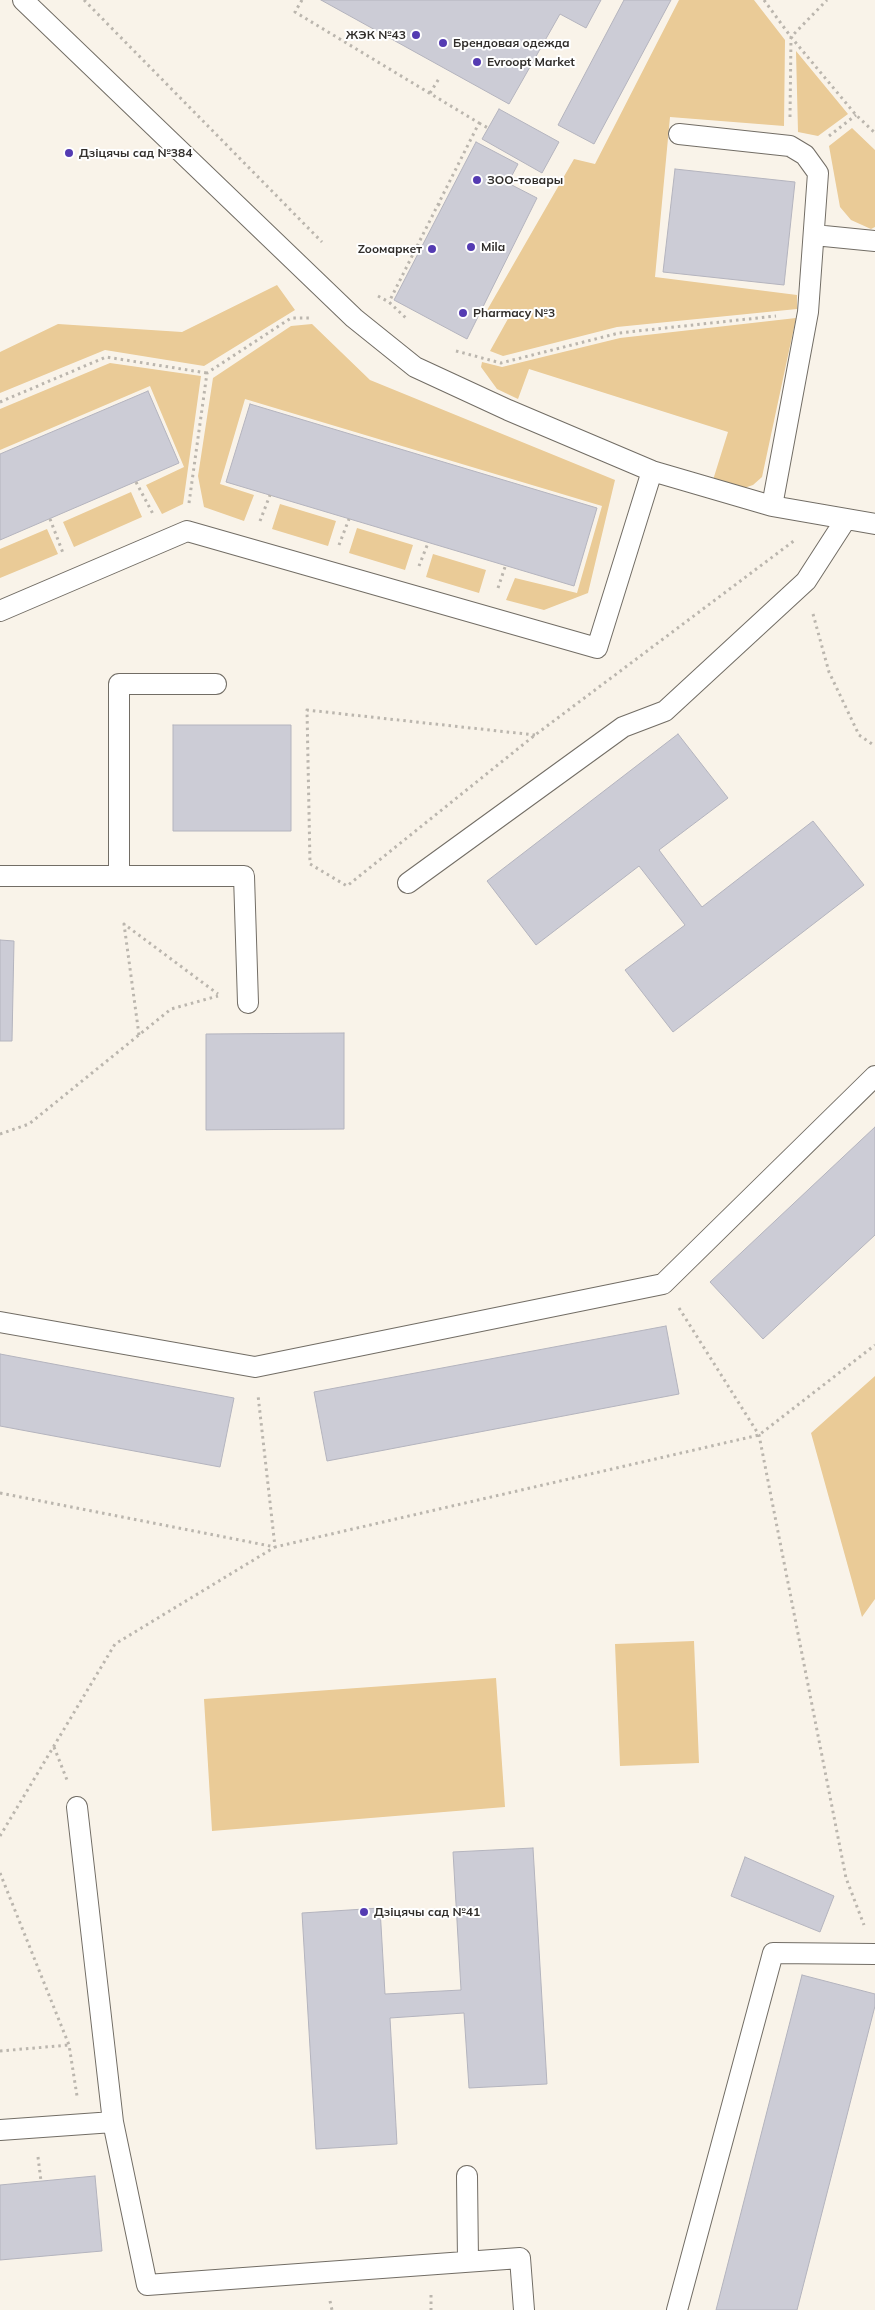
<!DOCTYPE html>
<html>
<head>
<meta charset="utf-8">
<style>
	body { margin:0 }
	canvas { display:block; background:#f9f3e9 }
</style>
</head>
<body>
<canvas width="875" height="2310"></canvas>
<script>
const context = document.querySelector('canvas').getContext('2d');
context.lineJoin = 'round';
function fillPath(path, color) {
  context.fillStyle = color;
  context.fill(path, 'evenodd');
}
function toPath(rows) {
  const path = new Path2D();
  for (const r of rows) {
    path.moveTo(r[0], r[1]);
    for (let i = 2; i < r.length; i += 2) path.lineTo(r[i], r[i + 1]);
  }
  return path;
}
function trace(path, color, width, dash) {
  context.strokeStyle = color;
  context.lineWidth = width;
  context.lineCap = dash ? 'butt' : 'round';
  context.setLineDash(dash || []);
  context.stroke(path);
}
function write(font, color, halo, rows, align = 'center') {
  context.font = font + ' Mulish,sans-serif';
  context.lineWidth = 4;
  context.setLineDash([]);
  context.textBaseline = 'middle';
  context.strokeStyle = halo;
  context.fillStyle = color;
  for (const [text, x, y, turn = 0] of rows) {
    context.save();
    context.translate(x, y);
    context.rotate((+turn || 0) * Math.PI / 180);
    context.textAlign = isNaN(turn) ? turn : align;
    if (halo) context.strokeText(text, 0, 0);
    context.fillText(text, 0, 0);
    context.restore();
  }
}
fillPath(toPath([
	[679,0,754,0,785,40,784,126,670,117,655,277,797,295,797,309,617,327,503,356,490,351,509,317,486,312,574,159,595,164],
	[796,51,848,114,818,136,798,132],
	[852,128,875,150,875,227,871,229,851,220,840,207,829,146],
	[277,285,295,310,204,366,105,350,0,393,0,352,58,324,182,332],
	[796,318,762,477,753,485,744,488,713,480,728,432,529,369,518,399,497,389,481,367,482,362,502,367,620,338],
	[312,324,370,380,615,480,588,593,544,610,506,600,515,578,577,593,602,506,245,399,220,484,254,495,244,521,204,507,198,476,213,378,291,326],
	[110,363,201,376,183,504,162,514,146,485,184,467,150,386,0,450,0,409],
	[131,492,142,517,74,547,63,522],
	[280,504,336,521,328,546,272,529],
	[357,528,413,545,405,570,349,553],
	[47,529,58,554,0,578,0,549],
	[433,554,486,570,479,593,426,577],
	[875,1376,875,1599,862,1617,811,1433],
	[694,1641,699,1763,620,1766,615,1644],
	[496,1678,505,1807,212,1831,204,1699]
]), '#eacb97');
const building = toPath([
	[321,0,601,0,586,28,560,14,509,104,321,0],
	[624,0,671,0,594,144,558,125,624,0],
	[499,109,559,142,542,173,482,139,499,109],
	[476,142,518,164,508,183,537,198,467,339,394,300,476,142],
	[675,169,795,182,784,285,663,272,675,169],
	[148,391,179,463,0,540,0,454,148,391],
	[250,404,597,508,574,586,226,482,250,404],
	[173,725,291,725,291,831,173,831,173,725],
	[678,734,728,798,659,850,702,907,813,821,864,885,673,1032,625,970,685,925,639,866,536,945,487,881,678,734],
	[0,940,14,941,12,1041,0,1041,0,940],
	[344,1033,344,1129,206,1130,206,1034,344,1033],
	[875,1127,875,1235,763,1339,710,1282,875,1127],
	[666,1326,679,1394,327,1461,314,1392,666,1326],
	[0,1354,234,1398,220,1467,0,1426,0,1354],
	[533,1848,547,2084,469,2088,464,2013,390,2018,397,2144,316,2149,302,1913,380,1908,385,1994,461,1990,453,1852,533,1848],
	[745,1857,834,1896,820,1932,731,1896,745,1857],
	[802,1975,875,1994,875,2006,797,2310,716,2310,802,1975],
	[95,2176,102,2251,0,2260,0,2185,95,2176]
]);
fillPath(building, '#ccccd6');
trace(building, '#b4b4be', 1);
const service = toPath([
	[23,0,354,318,415,367,508,410,652,471,772,506,808,312,818,173,805,155,790,146,679,134],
	[814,235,875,241],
	[772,506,875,524],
	[0,611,187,531,597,648,652,471],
	[0,876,244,876,248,1003],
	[119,876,119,684,216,684],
	[408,883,623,727,665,711,806,581,846,519],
	[0,1322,255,1367,663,1284,875,1076],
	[77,1807,113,2122],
	[0,2130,113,2122,147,2285,520,2258,524,2310],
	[467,2176,468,2261],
	[677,2310,773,1953,875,1954]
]);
trace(service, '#726d65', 22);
trace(toPath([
	[84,0,322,242],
	[302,0,295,12,479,123,389,302],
	[764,0,791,37,856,115,875,133],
	[430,93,440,77],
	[790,117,791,37,827,0],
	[479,123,488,128],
	[829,136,856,115],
	[438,204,442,207],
	[378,296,389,302,408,320],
	[456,351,501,363,619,333,776,316],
	[0,402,106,357,207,373],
	[136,482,153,514],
	[189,503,207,373,291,318,311,318],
	[50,519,63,553],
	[260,521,270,495],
	[339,545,349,519],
	[419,566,428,543],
	[498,588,505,567],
	[813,614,829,672,859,735,875,746],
	[535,735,307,710,310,864,347,886,535,735,795,540],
	[139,1035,124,924,218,994],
	[0,1134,29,1124,171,1009,218,996],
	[679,1308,759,1435,846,1878,864,1925],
	[0,1493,275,1547,759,1435,875,1345],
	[54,1747,67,1780],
	[0,1836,115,1644,275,1547,258,1395],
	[0,1873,69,2045,77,2096],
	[0,2051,69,2045],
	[38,2157,41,2181],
	[431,2295,431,2310],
	[330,2301,332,2310]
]), '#bbb6ae', 3, [2.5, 4]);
trace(service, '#fff', 20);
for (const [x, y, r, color] of [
	[416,35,5,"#543bb2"],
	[443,43,5,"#543bb2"],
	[477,62,5,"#543bb2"],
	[69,153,5,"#543bb2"],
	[477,180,5,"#543bb2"],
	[471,247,5,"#543bb2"],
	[432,249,5,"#543bb2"],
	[463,313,5,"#543bb2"],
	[364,1912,5,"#543bb2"]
]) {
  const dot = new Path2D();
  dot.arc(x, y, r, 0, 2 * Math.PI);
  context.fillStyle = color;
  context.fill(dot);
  trace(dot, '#fff', 2);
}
write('bold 12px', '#312e2b', '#fff', [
	["ЖЭК №43",406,35,"right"],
	["Брендовая одежда",453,43],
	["Evroopt Market",487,62],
	["Дзіцячы сад №384",79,153],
	["ЗОО-товары",487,180],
	["Mila",481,247],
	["Zooмаркет",422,249,"right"],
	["Pharmacy №3",473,313],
	["Дзіцячы сад №41",374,1912]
], 'left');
</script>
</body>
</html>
